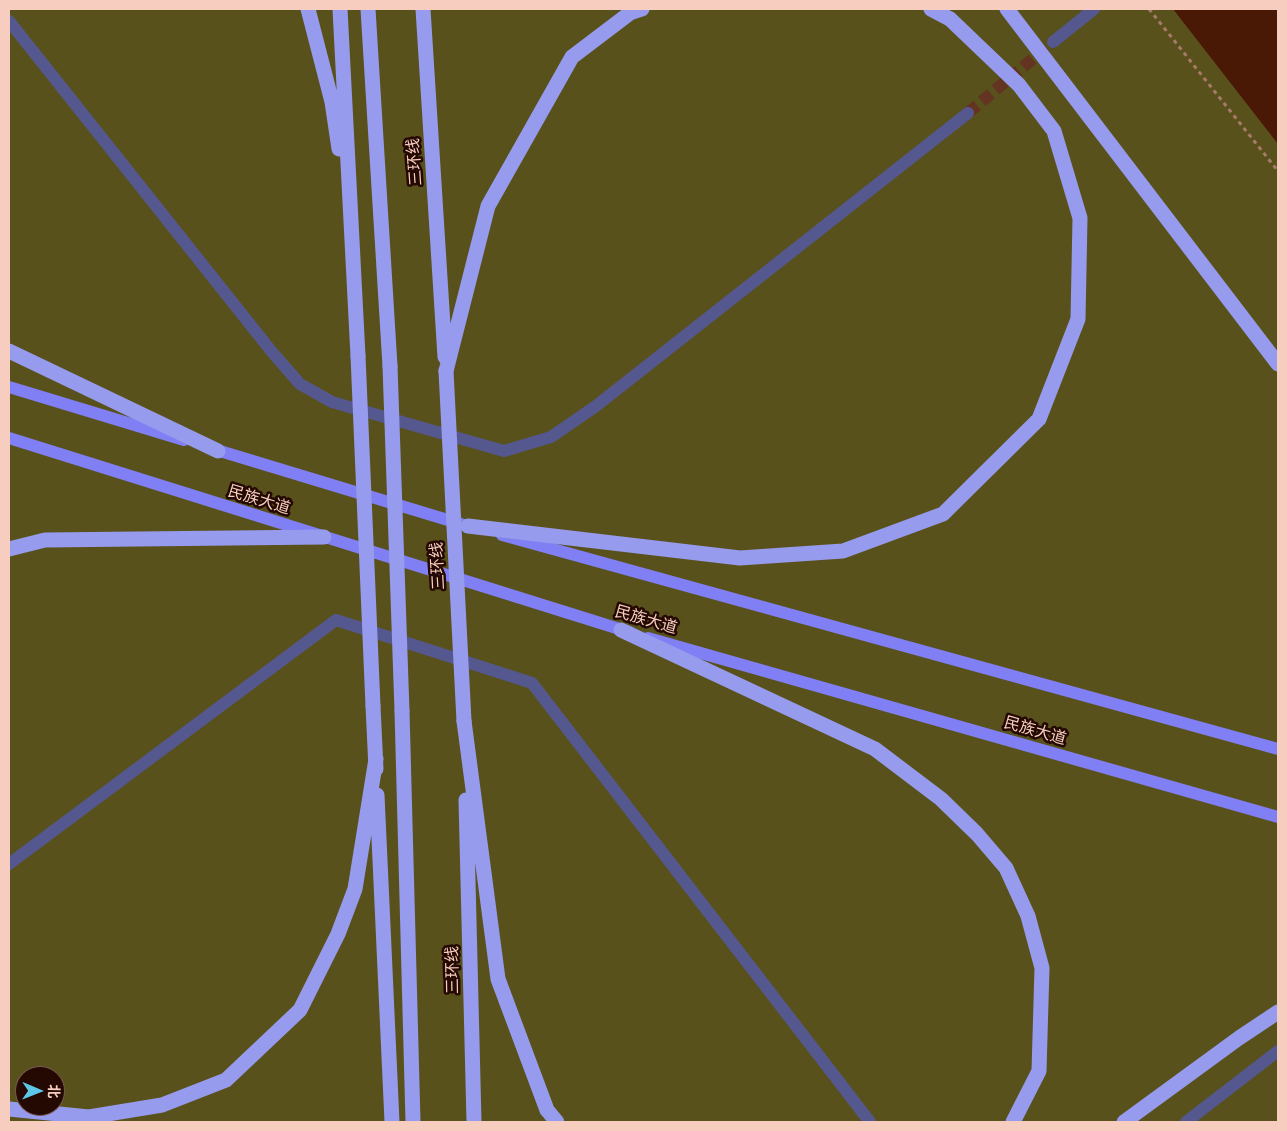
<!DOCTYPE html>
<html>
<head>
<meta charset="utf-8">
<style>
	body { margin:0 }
	#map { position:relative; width:1287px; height:1131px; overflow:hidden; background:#491905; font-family:"Work Sans","Noto Sans SC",sans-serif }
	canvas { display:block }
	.frame { position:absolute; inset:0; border:10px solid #f6cdbf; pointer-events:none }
	.north { position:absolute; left:15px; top:1066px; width:50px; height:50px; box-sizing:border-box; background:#240902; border:1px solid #78574e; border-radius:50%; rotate:91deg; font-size:14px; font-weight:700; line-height:20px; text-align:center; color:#f6cdbf }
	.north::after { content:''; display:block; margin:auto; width:18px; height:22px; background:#5cc7e8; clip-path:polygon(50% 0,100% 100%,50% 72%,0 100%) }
</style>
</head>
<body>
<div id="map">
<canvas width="1287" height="1131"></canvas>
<div class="frame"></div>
<div class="north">北</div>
</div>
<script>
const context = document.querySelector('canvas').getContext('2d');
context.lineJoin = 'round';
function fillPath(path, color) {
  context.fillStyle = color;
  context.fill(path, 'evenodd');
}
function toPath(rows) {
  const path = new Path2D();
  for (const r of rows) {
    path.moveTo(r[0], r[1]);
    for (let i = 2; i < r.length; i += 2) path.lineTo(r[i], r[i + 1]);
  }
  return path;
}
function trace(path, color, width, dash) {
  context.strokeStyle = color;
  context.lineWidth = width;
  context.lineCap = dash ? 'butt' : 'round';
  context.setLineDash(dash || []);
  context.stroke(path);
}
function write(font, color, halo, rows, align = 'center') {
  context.font = font + ' "Work Sans","Noto Sans SC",sans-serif';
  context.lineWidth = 5;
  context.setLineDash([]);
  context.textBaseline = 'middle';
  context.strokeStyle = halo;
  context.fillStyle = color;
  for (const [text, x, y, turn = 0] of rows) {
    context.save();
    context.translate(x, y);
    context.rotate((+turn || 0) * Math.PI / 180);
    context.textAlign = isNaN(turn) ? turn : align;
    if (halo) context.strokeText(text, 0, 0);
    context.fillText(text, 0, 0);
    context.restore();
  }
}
fillPath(toPath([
	[9,9,1173,9,1278,144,1278,1122,9,1122],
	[25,1076,55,1076,55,1106,25,1106]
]), '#59511c');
trace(toPath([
	[968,113,1053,42]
]), '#633421', 12, [12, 6]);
trace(toPath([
	[1149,9,1278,171]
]), '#a77a6a', 3, [4, 4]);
trace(toPath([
	[9,21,272,352,300,384,332,402,504,451,551,437,596,406,968,113],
	[1053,42,1094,9],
	[9,864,336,620,532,683,870,1122],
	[1186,1122,1278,1051]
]), '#55578f', 12);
trace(toPath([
	[9,387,184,440],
	[9,438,629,632],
	[210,448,461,524],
	[502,535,1278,749],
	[648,638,1278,817]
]), '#807ff3', 12);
trace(toPath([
	[308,9,332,102,339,149],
	[340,9,358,356],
	[368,9,390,366],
	[423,9,445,357],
	[1007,9,1278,364],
	[9,351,218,451],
	[446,371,488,206,572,57,630,13,642,9],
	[468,526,740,558,843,551,943,514,1039,419,1078,319,1080,218,1054,131,1019,85,950,19,931,9],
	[9,549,45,540,324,537],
	[621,630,875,749,941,799,977,834,1006,868,1028,916,1042,968,1039,1071,1013,1122],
	[373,706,376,769],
	[402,711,413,1122],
	[464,721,498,979,547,1110,557,1122],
	[377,795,392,1122],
	[466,800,474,1122],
	[9,1109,89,1117,162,1105,226,1080,300,1010,338,934,355,889,376,759],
	[1124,1122,1239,1038,1278,1012]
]), '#979bed', 15);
trace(toPath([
	[358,356,373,706],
	[390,366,402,711],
	[446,371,464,721]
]), '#979bed', 15);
write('16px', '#f6cdbf', '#240902', [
	["三环线",415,162,-94],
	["民族大道",259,500,17],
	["三环线",438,566,-93],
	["民族大道",646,620,16],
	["民族大道",1035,731,16],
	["三环线",453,970,-91]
]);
</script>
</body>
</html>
